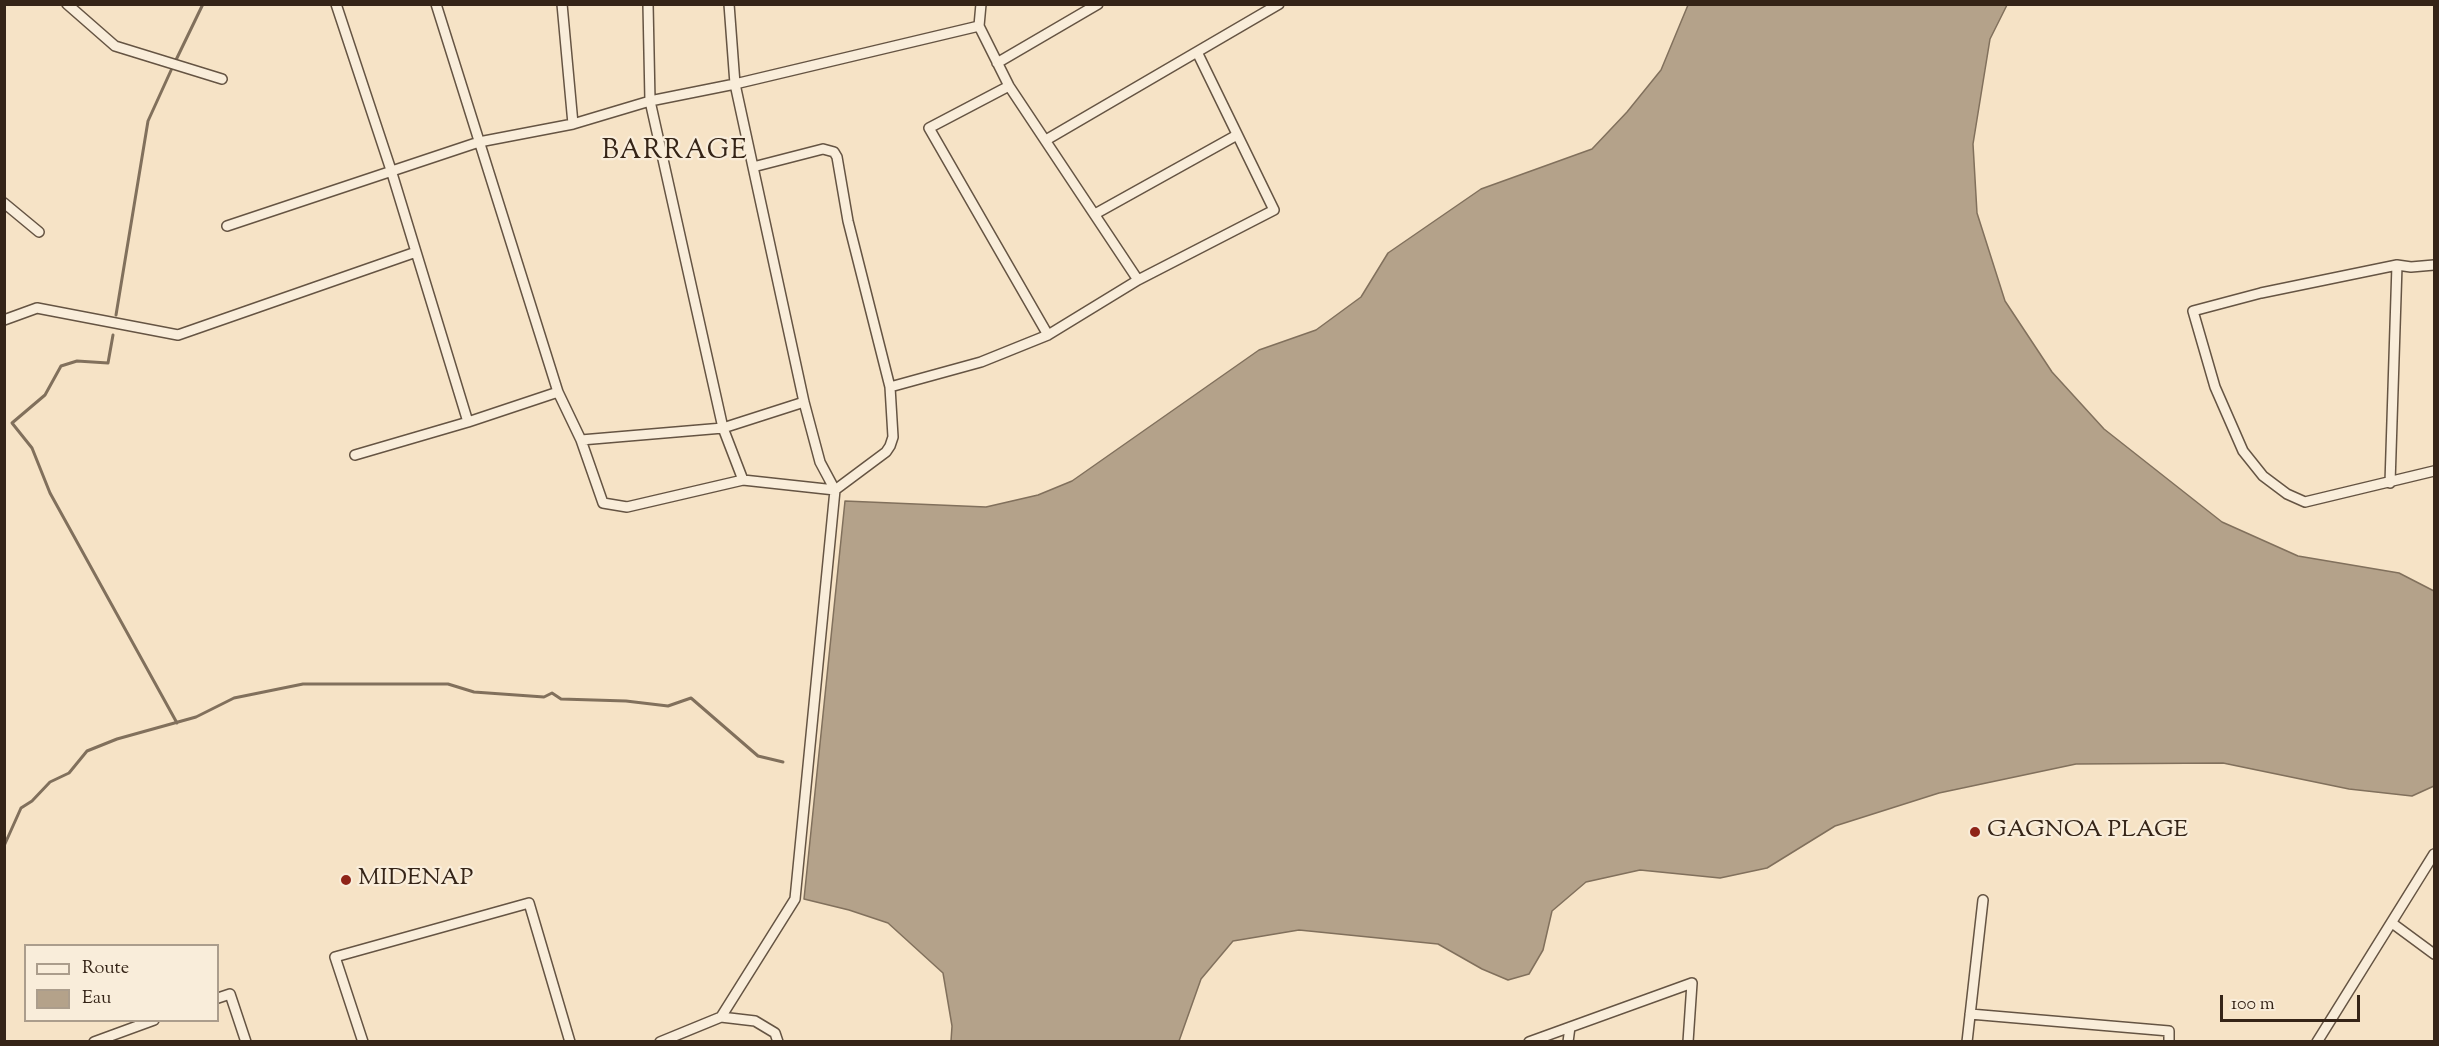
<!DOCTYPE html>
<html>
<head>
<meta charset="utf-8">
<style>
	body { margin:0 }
	#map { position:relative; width:2439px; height:1046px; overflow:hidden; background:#f6e3c6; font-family:"Sorts Mill Goudy",serif }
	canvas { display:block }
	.frame { position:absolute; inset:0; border:6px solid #352417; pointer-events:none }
	.legend { position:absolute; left:24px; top:944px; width:195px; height:78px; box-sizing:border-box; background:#f9edda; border:2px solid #ab9d8c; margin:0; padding:8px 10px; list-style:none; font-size:18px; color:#352417 }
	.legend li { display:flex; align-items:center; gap:12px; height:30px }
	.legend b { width:30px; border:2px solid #ab9d8c }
	.scale { position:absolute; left:2220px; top:995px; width:140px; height:27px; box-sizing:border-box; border:3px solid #352417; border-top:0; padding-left:8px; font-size:18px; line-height:21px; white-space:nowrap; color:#352417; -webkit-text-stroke:4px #f9edda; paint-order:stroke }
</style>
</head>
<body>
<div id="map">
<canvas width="2439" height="1046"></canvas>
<div class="frame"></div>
<ul class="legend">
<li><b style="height:8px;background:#f9edda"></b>Route</li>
<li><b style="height:16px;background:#b4a28a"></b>Eau</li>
</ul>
<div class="scale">100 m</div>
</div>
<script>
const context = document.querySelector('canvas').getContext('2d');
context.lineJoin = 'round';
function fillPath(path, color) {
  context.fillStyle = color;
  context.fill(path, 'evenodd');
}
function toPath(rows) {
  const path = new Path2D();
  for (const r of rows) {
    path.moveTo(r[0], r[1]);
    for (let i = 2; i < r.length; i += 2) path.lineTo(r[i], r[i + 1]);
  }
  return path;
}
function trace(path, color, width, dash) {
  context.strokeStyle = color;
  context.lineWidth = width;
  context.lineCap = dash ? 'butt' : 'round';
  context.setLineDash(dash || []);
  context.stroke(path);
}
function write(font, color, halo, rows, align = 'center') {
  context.font = font + ' "Sorts Mill Goudy",serif';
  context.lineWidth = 4.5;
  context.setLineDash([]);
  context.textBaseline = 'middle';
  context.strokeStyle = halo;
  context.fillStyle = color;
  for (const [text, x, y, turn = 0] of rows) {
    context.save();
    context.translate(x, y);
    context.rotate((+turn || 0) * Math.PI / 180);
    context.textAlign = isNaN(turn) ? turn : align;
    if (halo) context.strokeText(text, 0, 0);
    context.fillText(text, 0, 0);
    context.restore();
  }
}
const water = toPath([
	[1688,5,2007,5,1990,39,1973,144,1977,213,2005,301,2052,372,2104,429,2222,522,2298,556,2399,573,2434,591,2434,786,2412,796,2349,789,2223,763,2076,764,1939,793,1835,826,1767,868,1720,878,1640,870,1586,882,1552,911,1543,950,1529,974,1508,980,1482,969,1438,944,1299,930,1233,941,1201,979,1179,1041,951,1041,952,1026,943,973,888,923,849,910,804,899,845,501,986,507,1038,495,1072,481,1259,350,1316,330,1361,297,1388,253,1481,189,1592,149,1627,112,1661,70,1688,5]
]);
fillPath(water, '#b4a28a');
trace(water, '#81705c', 1.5);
trace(toPath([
	[175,62,203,4],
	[116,315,148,121,173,66],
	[113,335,108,363,77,361,61,366,45,395,12,423,32,448,50,493,177,723],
	[4,846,21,808,32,801,50,782,69,773,87,751,117,739,196,717,234,698,303,684,448,684,474,692,544,697,552,693,561,699,626,701,668,706,691,698,758,756,783,762]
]), '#81705c', 3);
const minor = toPath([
	[67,4,115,46,222,79],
	[336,4,391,170,468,422],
	[436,4,558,392,581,440,603,503,627,507,743,480],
	[562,4,573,124],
	[648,4,650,101,723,428,743,480,835,490,795,899,721,1017],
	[729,4,735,84,753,167,804,402,820,462,835,490,886,452,890,446,893,437,890,387,848,221,837,157,834,152,823,149,753,167],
	[981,4,979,26,1009,86,1138,280],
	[997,63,1098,4],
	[1009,86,929,128,1048,335,1138,280,1274,210,1198,54],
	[1046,140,1279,4],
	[4,203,39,232],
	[1095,214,1237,135],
	[227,226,479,142,573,124,650,101,735,84,979,26],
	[2434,265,2411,267,2397,265,2261,293,2193,311,2215,387,2243,451,2263,476,2287,494,2305,502,2434,471],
	[4,320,37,308,178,335,416,252],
	[890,387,981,362,1048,335],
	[581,440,723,428,804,402],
	[355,455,468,422,558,392],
	[2390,483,2397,265],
	[2392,923,2434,954],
	[218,998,230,994,246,1042],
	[1970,1014,2169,1031,2169,1042],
	[94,1042,154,1020],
	[363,1042,335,957,529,903,570,1042],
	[660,1042,721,1017,755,1021,775,1033,778,1042],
	[1529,1042,1692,983,1688,1042],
	[1568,1042,1570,1027],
	[1967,1042,1983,900],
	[2317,1042,2434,854]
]);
trace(minor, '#655443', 12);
trace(minor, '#f9edda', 9);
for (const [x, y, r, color] of [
	[1975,832,6,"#8f2418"],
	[346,880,6,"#8f2418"]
]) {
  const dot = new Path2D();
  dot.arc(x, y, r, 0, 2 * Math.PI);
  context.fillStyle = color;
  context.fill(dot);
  trace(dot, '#f9edda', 2);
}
write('24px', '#352417', '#f9edda', [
	["GAGNOA PLAGE",1987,832],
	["MIDENAP",358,880]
], 'left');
context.letterSpacing = '1.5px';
write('27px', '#352417', '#f9edda', [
	["BARRAGE",675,153]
]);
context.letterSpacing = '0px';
</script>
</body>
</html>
